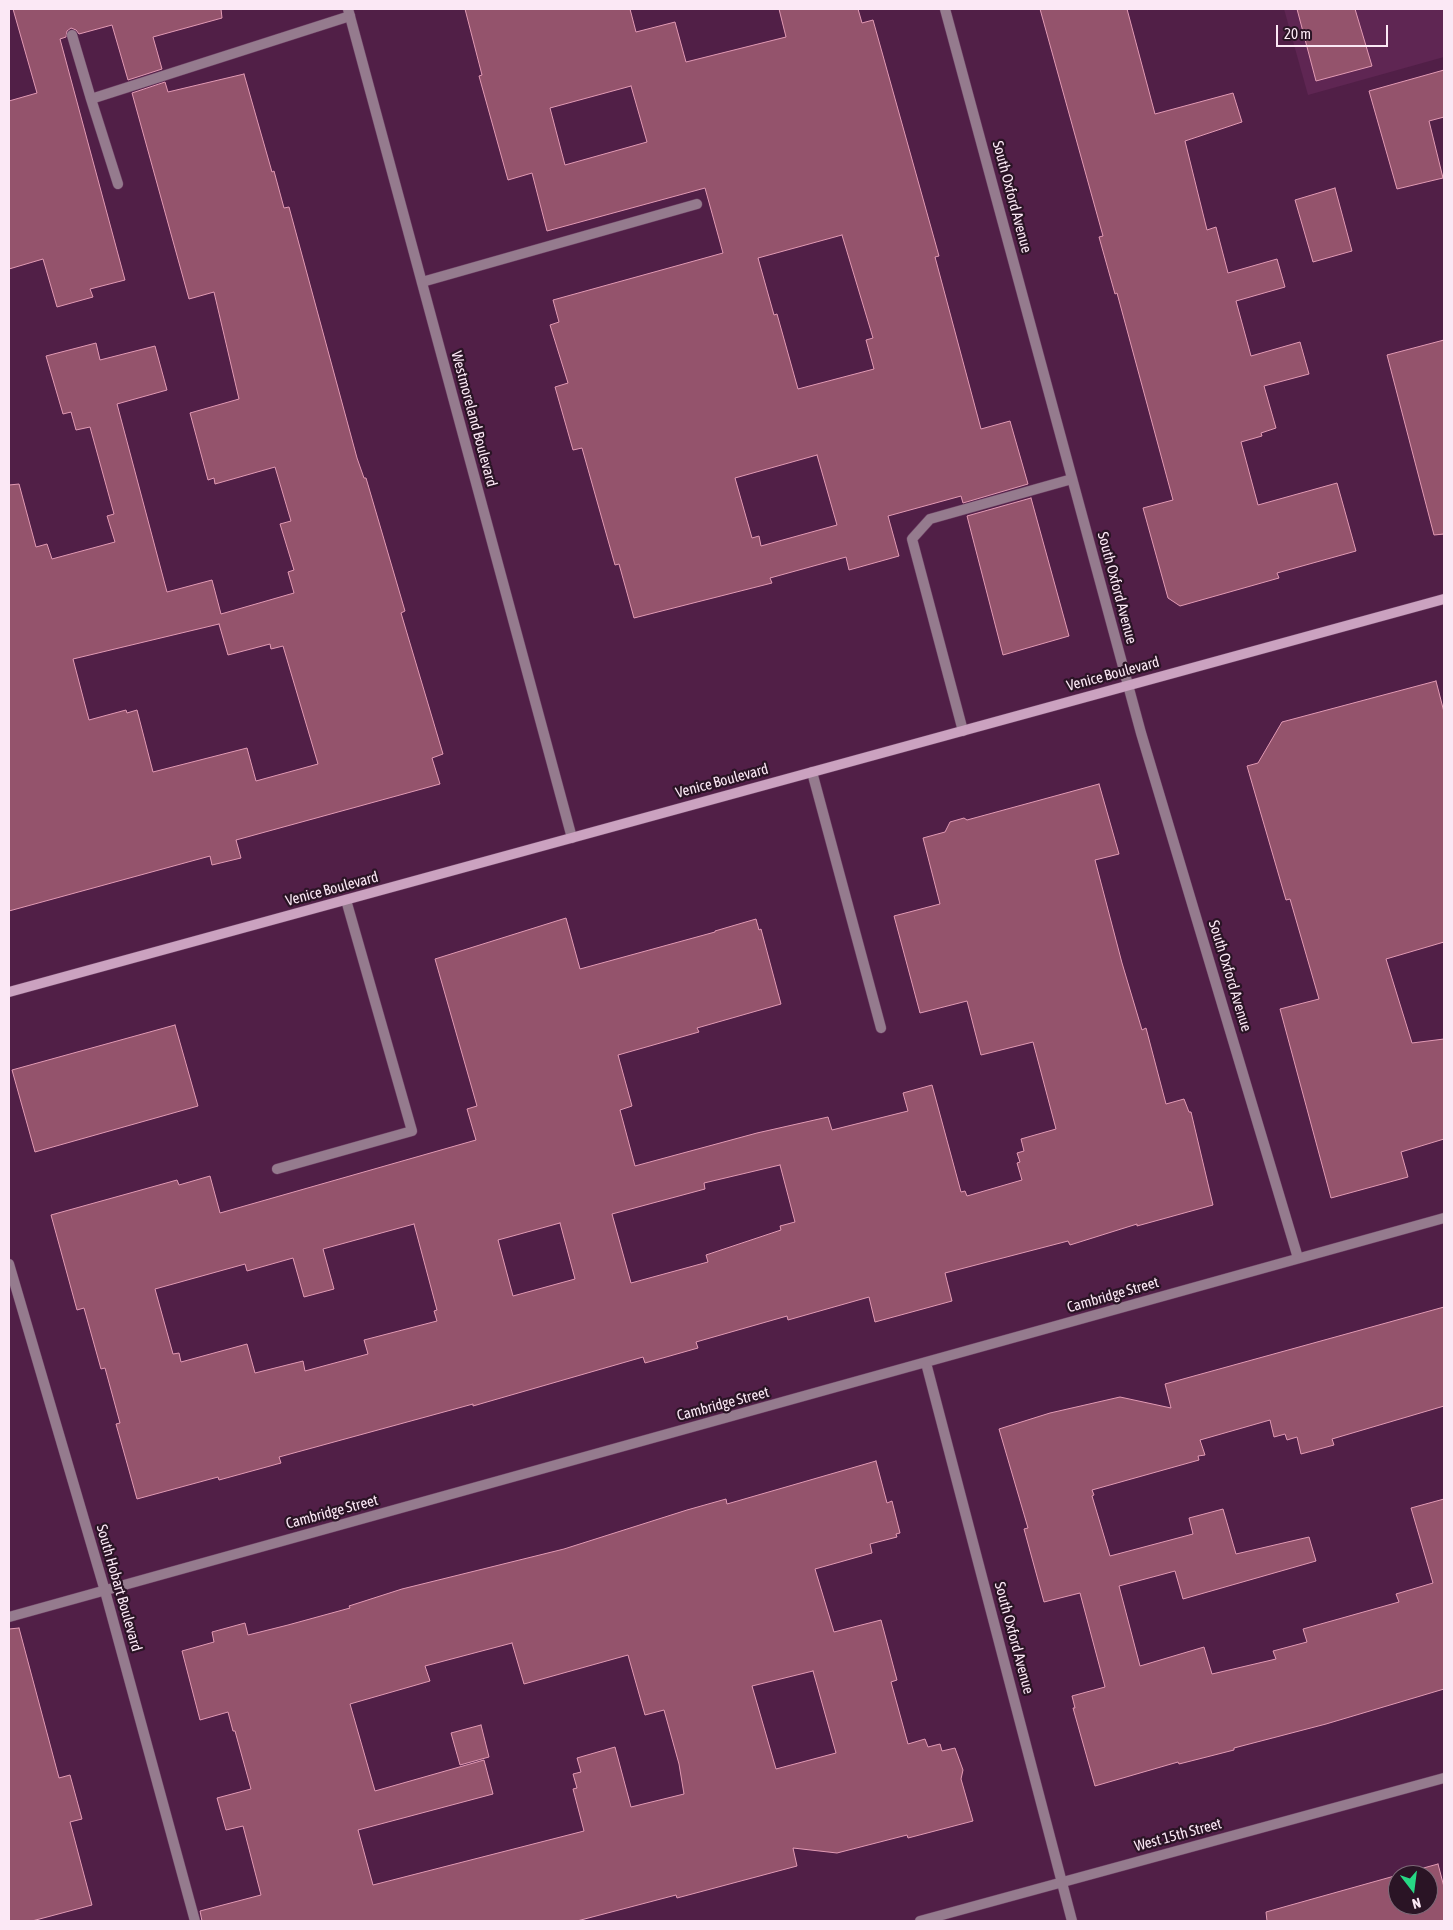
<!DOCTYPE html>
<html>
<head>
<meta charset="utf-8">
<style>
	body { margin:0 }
	#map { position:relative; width:1453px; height:1930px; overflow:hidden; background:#511f47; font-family:"Asap Condensed",sans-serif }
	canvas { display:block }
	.frame { position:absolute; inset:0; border:10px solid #fbe8f5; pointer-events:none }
	.north { position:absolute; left:1388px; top:1865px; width:50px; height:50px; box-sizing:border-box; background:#2a1425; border:1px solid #7e6978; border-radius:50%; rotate:165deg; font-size:14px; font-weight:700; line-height:20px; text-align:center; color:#fbe8f5 }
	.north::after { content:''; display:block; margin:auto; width:18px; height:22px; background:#27d885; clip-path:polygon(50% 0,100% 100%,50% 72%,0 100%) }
	.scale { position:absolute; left:1276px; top:25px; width:112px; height:22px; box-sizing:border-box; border:2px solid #fbe8f5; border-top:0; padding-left:6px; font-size:15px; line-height:18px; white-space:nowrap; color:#fbe8f5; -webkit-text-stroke:4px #2a1425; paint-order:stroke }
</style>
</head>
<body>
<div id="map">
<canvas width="1453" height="1930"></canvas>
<div class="frame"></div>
<div class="north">N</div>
<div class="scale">20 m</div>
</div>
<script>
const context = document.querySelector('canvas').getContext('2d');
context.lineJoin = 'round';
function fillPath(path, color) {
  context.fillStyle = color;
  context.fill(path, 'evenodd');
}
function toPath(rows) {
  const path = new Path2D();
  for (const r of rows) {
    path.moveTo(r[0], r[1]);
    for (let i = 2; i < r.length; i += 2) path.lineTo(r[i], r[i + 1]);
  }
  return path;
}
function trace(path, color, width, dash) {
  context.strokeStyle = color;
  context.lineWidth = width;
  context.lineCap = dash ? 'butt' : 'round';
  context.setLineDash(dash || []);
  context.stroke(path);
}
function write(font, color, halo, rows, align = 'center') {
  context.font = font + ' "Asap Condensed",sans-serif';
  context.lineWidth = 4.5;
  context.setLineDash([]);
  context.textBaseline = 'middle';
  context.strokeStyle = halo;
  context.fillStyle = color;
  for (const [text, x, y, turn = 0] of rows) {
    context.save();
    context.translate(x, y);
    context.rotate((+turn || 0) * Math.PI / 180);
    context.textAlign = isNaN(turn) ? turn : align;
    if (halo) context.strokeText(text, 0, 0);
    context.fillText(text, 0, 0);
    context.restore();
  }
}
fillPath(toPath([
	[1284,9,1444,9,1444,57,1308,95]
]), '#5f2653');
const building = toPath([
	[13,9,221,9,222,18,153,37,162,69,128,80,112,25,79,34,76,30,71,28,67,31,66,37,60,39,125,280,90,289,93,297,57,307,43,259,9,269,9,101,37,93,13,9],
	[465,9,630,9,636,32,675,22,686,62,786,37,779,9,858,9,862,23,873,20,939,256,935,257,981,429,1010,421,1028,484,963,503,961,496,888,516,899,556,849,570,846,557,770,578,772,583,634,618,619,564,615,565,582,448,573,450,555,387,568,383,550,325,559,322,553,300,723,253,705,188,547,231,532,173,508,180,479,76,482,75,465,9],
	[631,86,647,142,565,165,550,108,631,86],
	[842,235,873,338,866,340,874,369,798,389,777,314,774,315,758,258,842,235],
	[817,455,837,525,761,546,759,536,752,538,735,478,817,455],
	[1040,9,1127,9,1155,114,1233,93,1242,122,1185,141,1207,230,1216,227,1228,273,1277,259,1285,287,1236,301,1251,356,1300,342,1309,374,1264,386,1276,428,1261,433,1262,436,1241,442,1258,505,1337,483,1356,551,1277,573,1279,578,1180,606,1168,598,1143,508,1173,500,1117,293,1115,294,1099,237,1103,236,1040,9],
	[1297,9,1355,9,1372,66,1316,81,1297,9],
	[1444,70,1444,117,1429,121,1443,178,1397,189,1369,91,1444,70],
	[244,74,272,172,274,171,284,208,289,207,357,458,364,478,366,478,405,611,401,613,443,754,432,758,440,784,236,840,241,858,212,865,210,856,9,911,9,485,19,484,36,547,47,544,52,559,115,542,107,516,114,514,90,427,76,430,71,412,63,414,46,356,96,343,100,360,155,346,167,390,117,404,167,592,212,580,221,614,294,593,288,572,294,570,280,524,291,521,275,467,215,484,214,478,208,480,190,413,239,399,214,292,189,299,132,93,165,82,168,92,244,74],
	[219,624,228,655,270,644,271,649,283,646,318,764,256,781,247,748,153,772,137,710,127,713,126,710,89,720,73,659,219,624],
	[1335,188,1352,251,1313,262,1295,200,1335,188],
	[1444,340,1444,534,1434,535,1387,355,1444,340],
	[1031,498,1069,636,1003,655,967,516,1031,498],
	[1436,681,1444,712,1444,942,1386,959,1412,1043,1444,1039,1444,1139,1401,1152,1408,1177,1331,1198,1280,1009,1319,999,1290,899,1286,900,1247,766,1258,763,1282,722,1436,681],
	[1099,784,1119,854,1095,860,1122,963,1142,1030,1146,1028,1166,1104,1184,1099,1189,1112,1191,1112,1213,1205,1137,1226,1137,1224,1070,1245,1068,1241,945,1273,952,1301,875,1322,869,1297,788,1320,787,1316,696,1342,698,1348,645,1363,643,1357,473,1406,473,1404,279,1457,281,1463,219,1480,218,1477,137,1499,116,1424,120,1423,105,1368,101,1369,84,1308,77,1310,51,1215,177,1180,179,1185,210,1176,220,1213,476,1140,467,1109,477,1106,435,959,566,918,580,969,715,932,715,931,756,919,759,930,761,929,781,1004,697,1028,699,1032,618,1055,632,1106,620,1110,635,1166,757,1133,828,1117,832,1130,908,1111,903,1093,932,1085,961,1192,965,1191,967,1196,1022,1180,1017,1163,1020,1162,1017,1153,1024,1151,1021,1139,1056,1129,1033,1042,981,1055,967,1001,920,1013,894,916,940,904,923,838,945,832,950,822,964,818,967,820,1099,784],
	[780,1165,795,1222,780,1226,781,1230,706,1255,708,1262,631,1283,612,1214,705,1189,704,1183,780,1165],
	[560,1223,575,1279,513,1296,498,1240,560,1223],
	[414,1224,437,1310,434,1311,437,1321,364,1340,368,1354,305,1371,303,1361,255,1373,247,1344,181,1362,179,1353,173,1354,155,1289,245,1264,247,1271,293,1258,304,1297,334,1289,323,1249,414,1224],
	[175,1025,198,1106,35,1152,12,1070,175,1025],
	[1444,1307,1444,1406,1332,1439,1334,1445,1301,1454,1297,1437,1287,1440,1285,1434,1274,1437,1270,1420,1200,1440,1205,1455,1198,1456,1199,1460,1092,1490,1094,1495,1092,1496,1110,1556,1193,1534,1189,1518,1223,1509,1236,1554,1309,1537,1316,1561,1183,1599,1175,1571,1119,1586,1140,1666,1204,1647,1212,1674,1276,1659,1273,1651,1307,1642,1303,1629,1399,1602,1396,1594,1433,1583,1411,1508,1444,1499,1444,1689,1326,1724,1234,1748,1234,1750,1179,1764,1178,1762,1095,1786,1073,1708,1075,1708,1072,1696,1105,1687,1080,1593,1044,1602,1024,1529,1028,1528,999,1429,1050,1413,1120,1397,1171,1408,1165,1384,1444,1307],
	[876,1461,887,1503,892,1501,900,1533,896,1534,897,1537,870,1544,872,1553,815,1569,834,1632,881,1620,897,1680,891,1682,908,1744,925,1739,928,1747,940,1744,942,1751,955,1748,963,1770,961,1779,973,1821,908,1838,907,1835,837,1853,793,1848,797,1866,677,1898,676,1895,577,1921,202,1921,200,1911,261,1895,243,1826,226,1830,217,1798,251,1789,235,1731,233,1731,228,1712,200,1720,182,1651,214,1642,212,1632,245,1623,248,1635,288,1625,350,1608,349,1606,402,1589,564,1549,687,1510,726,1499,727,1504,876,1461],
	[512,1643,524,1684,628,1655,645,1715,664,1710,679,1764,684,1794,631,1807,615,1747,577,1758,581,1772,573,1774,577,1788,573,1789,584,1831,373,1885,358,1830,493,1794,484,1760,375,1791,350,1704,430,1681,425,1666,512,1643],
	[813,1671,836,1753,776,1769,752,1686,813,1671],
	[19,1628,59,1778,70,1775,82,1819,70,1822,92,1905,32,1921,9,1921,9,1629,19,1628],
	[481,1725,489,1757,460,1765,451,1733,481,1725],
	[1438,1864,1444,1887,1444,1921,1267,1921,1266,1912,1398,1875,1398,1905,1428,1905,1428,1875,1398,1875,1438,1864]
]);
fillPath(building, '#94536c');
trace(building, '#e29ab4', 1);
const lane = toPath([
	[72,35,91,99],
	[118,184,91,99,350,16],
	[422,282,697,204],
	[963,731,912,539,930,519,1072,479],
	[812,772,881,1028],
	[277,1169,412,1131,346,900]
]);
const street = toPath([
	[348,9,572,838],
	[945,9,1141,733,1298,1258],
	[9,1264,105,1591,195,1921],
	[926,1363,1072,1921],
	[9,1617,1444,1218],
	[920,1921,1444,1778]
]);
const secondary = toPath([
	[9,992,1444,599]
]);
trace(lane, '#6c3f63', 11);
trace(street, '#6c3f63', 11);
trace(secondary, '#6c3f63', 11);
trace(lane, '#957b8e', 10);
trace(street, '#957b8e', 10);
trace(secondary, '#cba2c0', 10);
write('15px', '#fbe8f5', '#2a1425', [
	["South Oxford Avenue",1012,197,75],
	["Westmoreland Boulevard",474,419,75],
	["South Oxford Avenue",1117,588,75],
	["Venice Boulevard",1113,674,-15],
	["Venice Boulevard",722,781,-15],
	["Venice Boulevard",332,889,-15],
	["South Oxford Avenue",1230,976,73],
	["Cambridge Street",1113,1295,-16],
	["Cambridge Street",723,1404,-15],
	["Cambridge Street",332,1512,-15],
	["South Hobart Boulevard",119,1588,74],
	["South Oxford Avenue",1014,1638,75],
	["West 15th Street",1178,1835,-15]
]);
</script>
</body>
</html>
